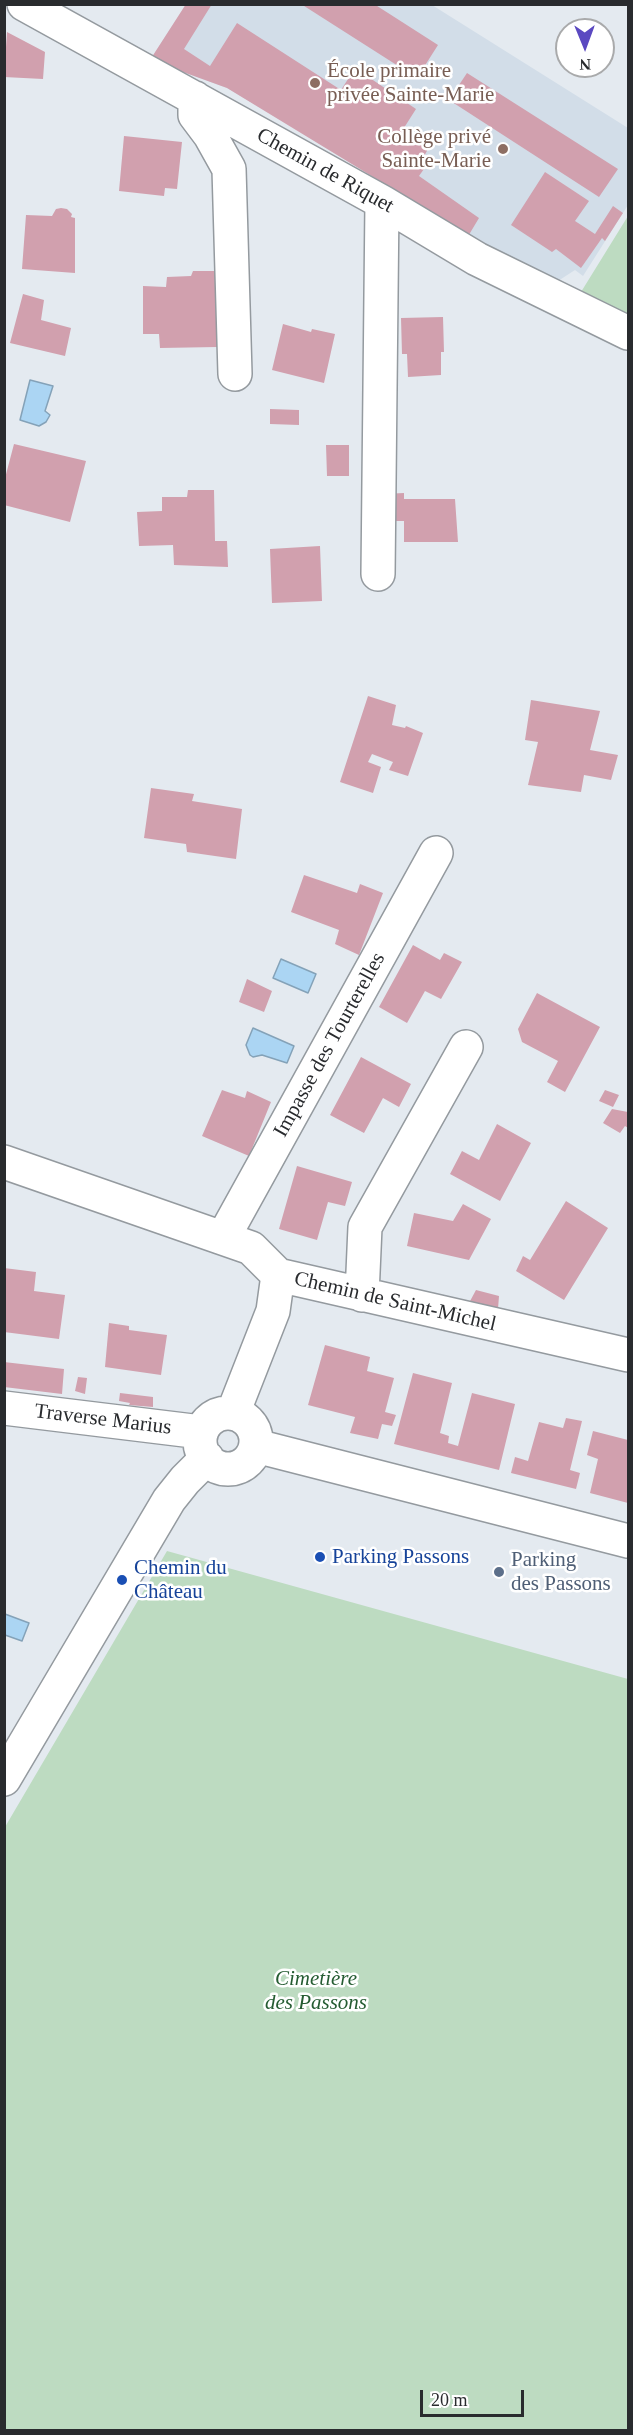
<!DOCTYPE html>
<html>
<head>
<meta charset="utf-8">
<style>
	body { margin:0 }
	#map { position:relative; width:633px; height:2435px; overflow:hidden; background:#e4eaf0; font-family:"Times New Roman",serif }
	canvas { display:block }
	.frame { position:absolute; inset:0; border:6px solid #292b2e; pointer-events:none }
	.north { position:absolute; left:555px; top:18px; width:60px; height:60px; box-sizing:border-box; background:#fff; border:2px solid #a9aaab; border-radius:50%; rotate:179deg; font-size:16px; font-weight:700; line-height:24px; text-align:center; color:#292b2e }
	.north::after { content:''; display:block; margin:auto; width:21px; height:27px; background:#5b49c1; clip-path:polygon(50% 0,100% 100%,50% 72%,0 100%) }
	.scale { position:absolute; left:420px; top:2390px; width:104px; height:27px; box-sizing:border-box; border:3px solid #292b2e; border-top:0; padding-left:8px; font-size:18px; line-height:21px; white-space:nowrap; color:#292b2e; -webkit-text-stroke:4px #fff; paint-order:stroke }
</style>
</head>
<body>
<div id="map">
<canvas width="633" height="2435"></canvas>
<div class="frame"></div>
<div class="north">N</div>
<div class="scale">20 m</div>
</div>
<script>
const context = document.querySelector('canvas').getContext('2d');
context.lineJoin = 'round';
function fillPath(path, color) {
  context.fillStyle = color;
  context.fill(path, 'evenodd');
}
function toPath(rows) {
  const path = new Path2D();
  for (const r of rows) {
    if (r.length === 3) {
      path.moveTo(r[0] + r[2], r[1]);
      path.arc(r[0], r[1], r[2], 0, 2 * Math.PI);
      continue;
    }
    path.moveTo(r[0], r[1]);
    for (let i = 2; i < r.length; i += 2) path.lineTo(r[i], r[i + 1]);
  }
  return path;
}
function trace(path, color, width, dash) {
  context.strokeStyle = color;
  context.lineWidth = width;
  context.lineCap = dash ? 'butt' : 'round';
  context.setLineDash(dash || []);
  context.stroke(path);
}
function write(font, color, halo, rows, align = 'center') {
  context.font = font + ' "Times New Roman",serif';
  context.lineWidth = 5;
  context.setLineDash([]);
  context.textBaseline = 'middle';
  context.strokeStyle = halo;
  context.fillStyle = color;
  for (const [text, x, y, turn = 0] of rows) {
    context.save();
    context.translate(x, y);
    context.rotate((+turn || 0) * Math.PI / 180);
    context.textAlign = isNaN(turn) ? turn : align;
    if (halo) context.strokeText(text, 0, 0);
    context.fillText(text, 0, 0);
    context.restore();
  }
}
fillPath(toPath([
	[186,5,432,5,628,128,628,205,583,276,575,270,558,281,467,238,364,170,227,88,150,60]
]), '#d2dde8');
fillPath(toPath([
	[628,216,628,314,581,292],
	[167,1551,628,1679,628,2430,5,2430,5,1827]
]), '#bddbc1');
const water = toPath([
	[30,380,53,386,45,411,50,415,46,422,39,426,20,420,30,380],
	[281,959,316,974,308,993,273,978,281,959],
	[253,1028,294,1046,287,1063,262,1055,253,1057,250,1055,246,1045,253,1028],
	[5,1614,29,1623,22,1641,5,1635,5,1614]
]);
fillPath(water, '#abd5f3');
trace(water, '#84a2b8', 1.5);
fillPath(toPath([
	[186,4,212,4,184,49,210,66,237,23,341,90,355,68,416,109,402,131,429,147,421,162,426,166,419,176,479,218,467,238,406,197,227,88,150,60],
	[301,4,374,4,438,45,417,78],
	[7,32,45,52,43,79,4,77],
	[467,73,618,169,599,197,449,100],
	[124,136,182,142,177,189,165,188,164,196,119,191],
	[545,172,589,201,575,221,595,234,613,206,623,213,605,241,602,238,581,268,556,249,552,252,511,225],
	[61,208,67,209,72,214,71,217,75,218,75,273,22,269,26,215,52,216,56,209],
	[193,271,217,271,219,333,217,334,217,347,160,348,159,334,143,334,143,286,166,287,167,277,191,276],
	[23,294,44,300,41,320,71,328,65,356,10,343],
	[443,317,444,352,441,352,441,375,408,377,407,354,402,354,401,318],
	[283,324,311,332,312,329,335,334,324,383,272,370],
	[270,409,299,410,299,425,270,424],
	[14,444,86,461,70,522,4,505,4,482],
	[326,445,349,445,349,476,327,476],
	[188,490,214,490,215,541,227,541,228,567,174,565,173,545,139,546,137,512,162,511,162,497,187,497],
	[404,493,404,499,455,499,458,542,404,542,404,521,384,521,383,494],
	[320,546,322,601,272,603,270,549],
	[368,696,396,705,392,725,405,728,406,726,423,733,408,776,389,770,393,762,372,754,368,762,381,767,373,793,340,782],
	[531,700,600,711,590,750,618,755,611,780,584,775,581,792,528,785,538,742,525,740],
	[151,788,194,794,192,801,242,809,236,859,187,852,186,844,144,838],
	[304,875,357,893,360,884,383,893,359,955,335,944,339,930,291,912],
	[413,945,440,960,444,953,462,962,441,999,425,991,407,1023,379,1007],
	[247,979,272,991,264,1012,239,1002],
	[537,993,600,1027,565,1092,547,1082,558,1061,522,1042,518,1029],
	[361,1057,411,1084,399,1107,383,1098,364,1133,330,1115],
	[222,1090,245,1098,247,1091,271,1102,249,1156,202,1136],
	[605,1090,619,1095,613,1107,599,1101],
	[612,1109,628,1112,628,1128,625,1126,620,1133,603,1123],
	[497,1124,531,1143,500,1201,450,1174,462,1151,479,1160],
	[297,1166,352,1182,345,1206,328,1202,317,1240,279,1229],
	[566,1201,608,1228,564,1300,516,1271,523,1256,530,1260],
	[463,1204,491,1219,469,1260,407,1246,414,1213,453,1221],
	[4,1268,36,1272,34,1291,65,1295,59,1339,4,1332],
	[476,1290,499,1296,498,1309,469,1303],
	[109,1323,129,1326,129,1330,167,1335,161,1375,105,1367],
	[325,1345,370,1357,367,1371,394,1378,385,1412,396,1415,392,1426,382,1424,378,1439,350,1433,355,1417,308,1405],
	[4,1362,64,1369,62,1394,4,1387],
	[413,1373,452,1383,440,1433,449,1436,448,1443,458,1446,472,1393,515,1404,499,1470,394,1444],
	[78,1377,87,1378,85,1394,75,1391],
	[120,1393,153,1397,153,1407,129,1405,130,1403,119,1401],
	[566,1418,582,1421,570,1470,580,1473,576,1489,511,1473,515,1457,528,1461,539,1422,563,1428],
	[593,1431,628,1440,628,1503,590,1493,598,1459,587,1455]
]), '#d1a0ae');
const minor = toPath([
	[24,4,382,202,477,259,628,333],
	[195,98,195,115,210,135,229,169,235,374],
	[378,574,382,202],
	[4,1162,251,1248,278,1275,628,1355],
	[223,1238,436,853],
	[362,1295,365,1227,466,1047],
	[4,1408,201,1432],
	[228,1441,28],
	[233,1413,273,1311,278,1275],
	[256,1446,628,1541],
	[4,1779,169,1500,185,1480,207,1458]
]);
trace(minor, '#949a9f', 36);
trace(minor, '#fff', 33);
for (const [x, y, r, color] of [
	[315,83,6,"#8d6e63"],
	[503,149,6,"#8d6e63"],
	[320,1557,6,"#1a4fb4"],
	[499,1572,6,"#5c6f8a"],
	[122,1580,6,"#1a4fb4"]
]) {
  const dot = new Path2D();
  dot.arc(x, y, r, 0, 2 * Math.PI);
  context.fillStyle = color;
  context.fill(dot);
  trace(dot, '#fff', 2);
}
write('21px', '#785e54', '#fff', [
	["École primaire",327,71],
	["privée Sainte-Marie",327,95],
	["Collège privé",491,137,"right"],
	["Sainte-Marie",491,161,"right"]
], 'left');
write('21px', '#292b2e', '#fff', [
	["Chemin de Riquet",325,171,29],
	["Impasse des Tourterelles",330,1045,-61],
	["Chemin de Saint-Michel",395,1302,13],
	["Traverse Marius",103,1420,7]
]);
write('21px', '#164399', '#fff', [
	["Parking Passons",332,1557],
	["Chemin du",134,1568],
	["Château",134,1592]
], 'left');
write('21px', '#4e5e75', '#fff', [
	["Parking",511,1560],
	["des Passons",511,1584]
], 'left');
write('italic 21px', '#255c32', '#fff', [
	["Cimetière",316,1979],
	["des Passons",316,2003]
]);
</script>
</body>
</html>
